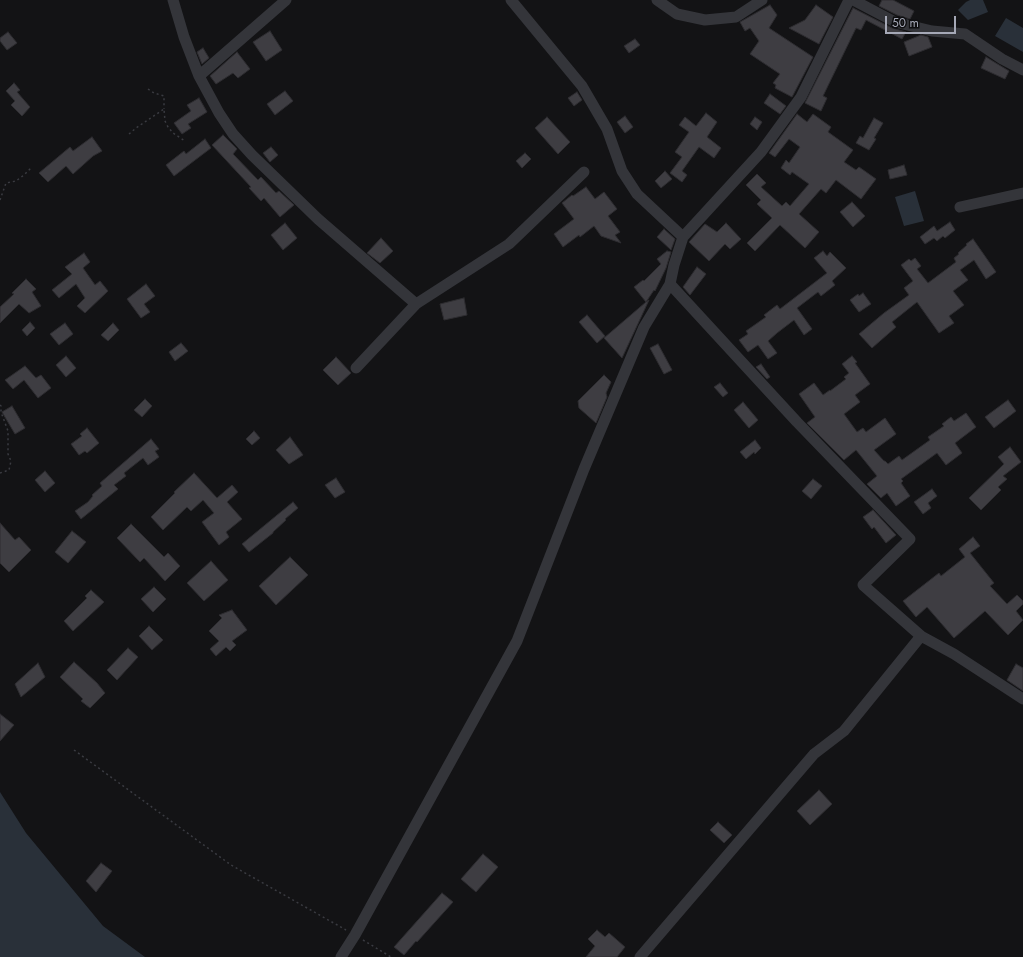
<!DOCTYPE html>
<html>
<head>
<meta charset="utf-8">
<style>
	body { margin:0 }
	#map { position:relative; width:1023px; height:957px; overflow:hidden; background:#131315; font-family:Jost,sans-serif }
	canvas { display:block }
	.scale { position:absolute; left:885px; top:16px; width:71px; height:18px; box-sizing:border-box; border:2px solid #a5a8b6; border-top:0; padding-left:5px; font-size:12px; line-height:14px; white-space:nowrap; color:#a5a8b6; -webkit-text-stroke:3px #0e0e10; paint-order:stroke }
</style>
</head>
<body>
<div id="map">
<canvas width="1023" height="957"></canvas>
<div class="scale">50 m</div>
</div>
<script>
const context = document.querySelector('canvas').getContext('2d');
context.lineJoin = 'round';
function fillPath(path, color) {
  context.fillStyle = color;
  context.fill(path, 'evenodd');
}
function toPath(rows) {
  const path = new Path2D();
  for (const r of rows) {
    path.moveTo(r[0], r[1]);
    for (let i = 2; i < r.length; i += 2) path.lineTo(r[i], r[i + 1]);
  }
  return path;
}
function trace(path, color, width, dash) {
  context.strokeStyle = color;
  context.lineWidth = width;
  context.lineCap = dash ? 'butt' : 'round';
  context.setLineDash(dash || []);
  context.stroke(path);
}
fillPath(toPath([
	[970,0,983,0,988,12,968,20,958,10,966,2],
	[1006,18,1023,28,1023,52,995,36],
	[915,191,924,221,904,226,895,197],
	[0,792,26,833,103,926,145,957,0,957]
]), '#293039');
const building = toPath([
	[882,0,893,0,914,11,910,19,897,15,879,6,882,0],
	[770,5,777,15,769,28,813,57,792,97,775,88,776,85,773,83,780,74,750,54,759,41,750,28,745,31,740,22,770,5],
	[816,5,833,17,819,44,789,28,805,20,816,5],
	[853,8,892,28,906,32,902,39,866,20,861,30,856,28,823,96,827,98,821,111,805,103,853,8],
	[270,31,282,50,266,61,253,42,270,31],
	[8,32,17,43,7,50,0,41,0,38,8,32],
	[921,35,928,37,932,47,909,56,904,42,921,35],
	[635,39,640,45,629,53,624,46,635,39],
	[203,48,209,58,202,64,197,52,203,48],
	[237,52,250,69,238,78,233,73,216,84,210,76,237,52],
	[986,57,1009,71,1005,79,981,68,986,57],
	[14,83,20,90,17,92,30,107,22,116,11,105,15,101,6,91,14,83],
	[285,91,293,101,275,115,267,104,285,91],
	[577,92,582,100,574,106,568,98,577,92],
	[770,94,786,106,780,114,764,103,770,94],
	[199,98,207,112,188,124,191,128,182,134,174,123,191,111,187,105,199,98],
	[706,113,717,122,707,137,721,148,714,158,699,147,682,171,687,175,682,182,670,173,682,157,675,152,689,132,679,125,685,117,696,126,706,113],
	[797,114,807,122,813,114,831,127,828,132,853,150,844,162,856,170,859,167,876,179,861,199,836,180,826,193,821,189,799,214,819,232,805,248,780,225,755,251,747,243,772,218,757,204,761,200,746,185,757,174,766,183,761,187,782,206,786,202,790,206,809,184,792,172,790,175,781,168,786,160,789,163,800,147,789,139,775,157,769,153,797,114],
	[625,116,633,127,625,133,617,122,625,116],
	[547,117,570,142,558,154,535,128,547,117],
	[755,117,762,122,757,130,750,124,755,117],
	[874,118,883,123,874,138,876,139,869,150,856,143,860,136,863,138,874,118],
	[223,135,237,149,233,154,258,180,261,177,276,193,279,191,294,205,280,217,264,198,261,201,249,188,251,187,212,145,223,135],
	[92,137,102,151,93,156,73,174,66,166,48,182,39,173,70,147,73,151,92,137],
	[205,139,211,148,174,176,166,165,184,151,186,154,205,139],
	[271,147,278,155,270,162,263,153,271,147],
	[525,153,531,159,522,168,516,161,525,153],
	[904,165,907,175,890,179,888,170,904,165],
	[665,171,672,179,661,188,655,181,665,171],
	[586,187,595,199,604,192,617,209,608,216,620,232,615,235,621,243,601,236,594,226,580,237,579,235,563,247,554,234,574,219,562,203,572,195,573,196,586,187],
	[852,202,865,216,853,227,840,212,852,202],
	[950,222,955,230,945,238,943,236,937,241,934,238,925,244,920,237,934,226,937,231,950,222],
	[285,223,297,238,283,250,271,235,285,223],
	[726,223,741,239,730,249,725,244,709,261,689,242,705,224,717,232,726,223],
	[664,229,675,239,671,250,657,237,664,229],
	[381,238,393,251,380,263,367,253,381,238],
	[973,239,996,272,986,279,974,260,960,270,968,280,953,291,964,305,949,316,954,323,939,333,917,302,892,322,896,327,872,348,859,334,884,313,909,295,904,288,913,281,901,265,909,259,911,261,915,258,921,266,917,269,928,283,956,262,954,258,959,254,958,253,967,245,966,244,973,239],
	[667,251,671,252,666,268,655,291,654,290,646,302,649,300,622,358,604,338,646,302,634,287,643,280,644,281,661,264,657,259,667,251],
	[823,251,827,256,830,252,846,268,832,281,835,285,821,296,818,292,797,308,812,329,804,335,794,320,777,333,768,341,777,353,768,359,758,345,748,352,739,340,748,334,746,331,766,317,764,315,777,305,780,309,827,273,814,258,823,251],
	[84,253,90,262,83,268,95,285,100,281,108,291,85,313,77,306,85,298,76,284,59,298,52,290,72,274,65,267,84,253],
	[697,267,706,274,690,295,683,287,697,267],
	[26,279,36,289,32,292,41,306,29,313,19,304,0,323,0,307,14,294,12,293,26,279],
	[146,284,155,296,144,304,150,312,141,318,127,299,146,284],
	[863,293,871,304,859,312,850,300,858,294,859,296,863,293],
	[464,298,467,315,444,320,440,304,464,298],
	[587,315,605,336,597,343,579,322,587,315],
	[30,322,35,328,27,336,22,330,30,322],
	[65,323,73,334,59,345,50,334,65,323],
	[113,323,119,330,108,341,101,335,113,323],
	[181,343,188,351,175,361,169,352,181,343],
	[658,344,672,370,664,374,650,348,658,344],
	[66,356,76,368,66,377,56,365,66,356],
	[852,356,857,362,855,363,870,384,855,395,860,402,844,414,857,432,863,428,866,432,885,418,896,434,874,450,884,461,885,461,888,464,899,456,902,460,930,440,928,437,944,426,942,424,951,417,954,421,966,413,976,427,955,443,962,453,946,465,937,453,901,479,903,481,901,483,910,496,896,506,887,493,881,498,867,484,877,476,856,450,844,460,807,423,815,417,799,394,814,383,823,395,830,390,830,391,846,379,844,377,849,373,842,364,852,356],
	[336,357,351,373,338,385,323,370,336,357],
	[761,364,770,377,767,379,756,367,761,364],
	[25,366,36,378,41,375,51,388,38,398,24,380,13,389,5,380,25,366],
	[604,375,611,382,606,393,607,397,596,423,579,408,578,401,604,375],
	[720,383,728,393,723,397,714,387,720,383],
	[145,399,152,406,142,417,134,410,145,399],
	[1008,400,1016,411,994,428,985,417,1008,400],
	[743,402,758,420,749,428,734,410,743,402],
	[12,406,25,428,15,434,2,412,12,406],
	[87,428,99,443,87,453,85,451,79,455,71,444,82,436,80,434,87,428],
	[254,431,260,438,252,445,246,439,254,431],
	[290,437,303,455,289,464,276,450,290,437],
	[151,439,159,449,155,451,159,457,148,465,143,458,124,473,126,476,114,485,118,489,81,519,75,511,88,502,93,496,92,495,102,486,100,483,151,439],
	[755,440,761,448,755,454,754,452,746,459,740,452,755,440],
	[1010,447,1021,462,1003,476,1007,479,998,487,1001,490,981,510,969,498,1004,464,998,457,1010,447],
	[45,471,55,483,45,492,35,480,45,471],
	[194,473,217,498,232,485,238,492,227,502,242,519,226,532,229,537,219,545,202,522,214,513,203,500,191,511,187,507,163,530,151,517,175,493,174,492,194,473],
	[336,478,345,492,335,498,325,485,336,478],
	[813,479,822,486,811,499,802,491,813,479],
	[932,489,937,496,928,503,931,508,923,514,914,502,932,489],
	[293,502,298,508,285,519,286,520,273,532,273,533,249,552,242,544,293,502],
	[873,510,896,535,886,543,874,527,872,529,863,517,873,510],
	[0,523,15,540,19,537,31,550,9,572,0,563,0,523],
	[131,524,164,557,168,553,180,566,165,581,144,558,140,562,117,538,131,524],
	[72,531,86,542,68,563,55,552,72,531],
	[973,537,980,546,970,553,994,583,990,586,1007,604,1017,595,1023,601,1023,604,1016,611,1023,620,1008,635,985,611,954,638,927,607,916,617,903,601,939,573,941,576,965,557,959,549,973,537],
	[290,557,308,575,276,605,259,586,290,557],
	[211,561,228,580,204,601,187,583,211,561],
	[154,587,166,599,153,612,141,599,154,587],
	[91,590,104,602,73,631,64,621,87,598,85,596,91,590],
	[232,610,247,630,232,641,236,645,230,651,226,647,216,656,210,649,219,641,209,631,222,618,219,615,232,610],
	[149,626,163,640,152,650,139,636,149,626],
	[128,648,138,657,117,680,107,670,128,648],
	[74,662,97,683,105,693,90,708,81,701,83,699,60,677,74,662],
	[38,663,45,677,21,697,15,684,38,663],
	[1016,664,1023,668,1023,691,1007,680,1016,664],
	[0,714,14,725,0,741,0,714],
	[819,790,832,804,810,825,797,811,819,790],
	[718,822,732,835,724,843,710,830,718,822],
	[483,854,498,867,476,892,461,879,483,854],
	[101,863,112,871,96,892,86,881,101,863],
	[442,893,453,902,417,942,416,941,404,955,394,947,442,893],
	[597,930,605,937,609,933,625,947,617,957,586,957,595,946,588,939,597,930]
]);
fillPath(building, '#3e3d42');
trace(building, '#2e2d31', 1);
trace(toPath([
	[148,89,154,93,164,96,164,109],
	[129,134,136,128,164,109,165,121,168,127,173,133,185,141],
	[0,200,6,183,16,181,24,175,31,168],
	[0,405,1,406,1,412,8,431,8,454,11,461,9,470,0,473],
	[74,750,231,865,346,930],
	[363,940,391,957]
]), '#3a3b41', 1.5, [2, 3]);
trace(toPath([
	[173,0,184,37,199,76,219,113,233,134,252,155,318,219,416,304],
	[511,0,582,86,607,129,622,171,637,194,683,237],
	[657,0,677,14,705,20,736,17,762,0],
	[853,0,895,22,932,31,965,34,1002,59,1023,70],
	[199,76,286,0],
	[960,207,1023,193],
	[356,368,416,304,509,244,584,172],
	[921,636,954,654,1023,699],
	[341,957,355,935,517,641,584,469,644,327,670,284,674,265,683,237,761,152,801,97,849,0],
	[640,957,814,754,844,731,921,636,863,585,910,539,797,422,670,284]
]), '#34353a', 11);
</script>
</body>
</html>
